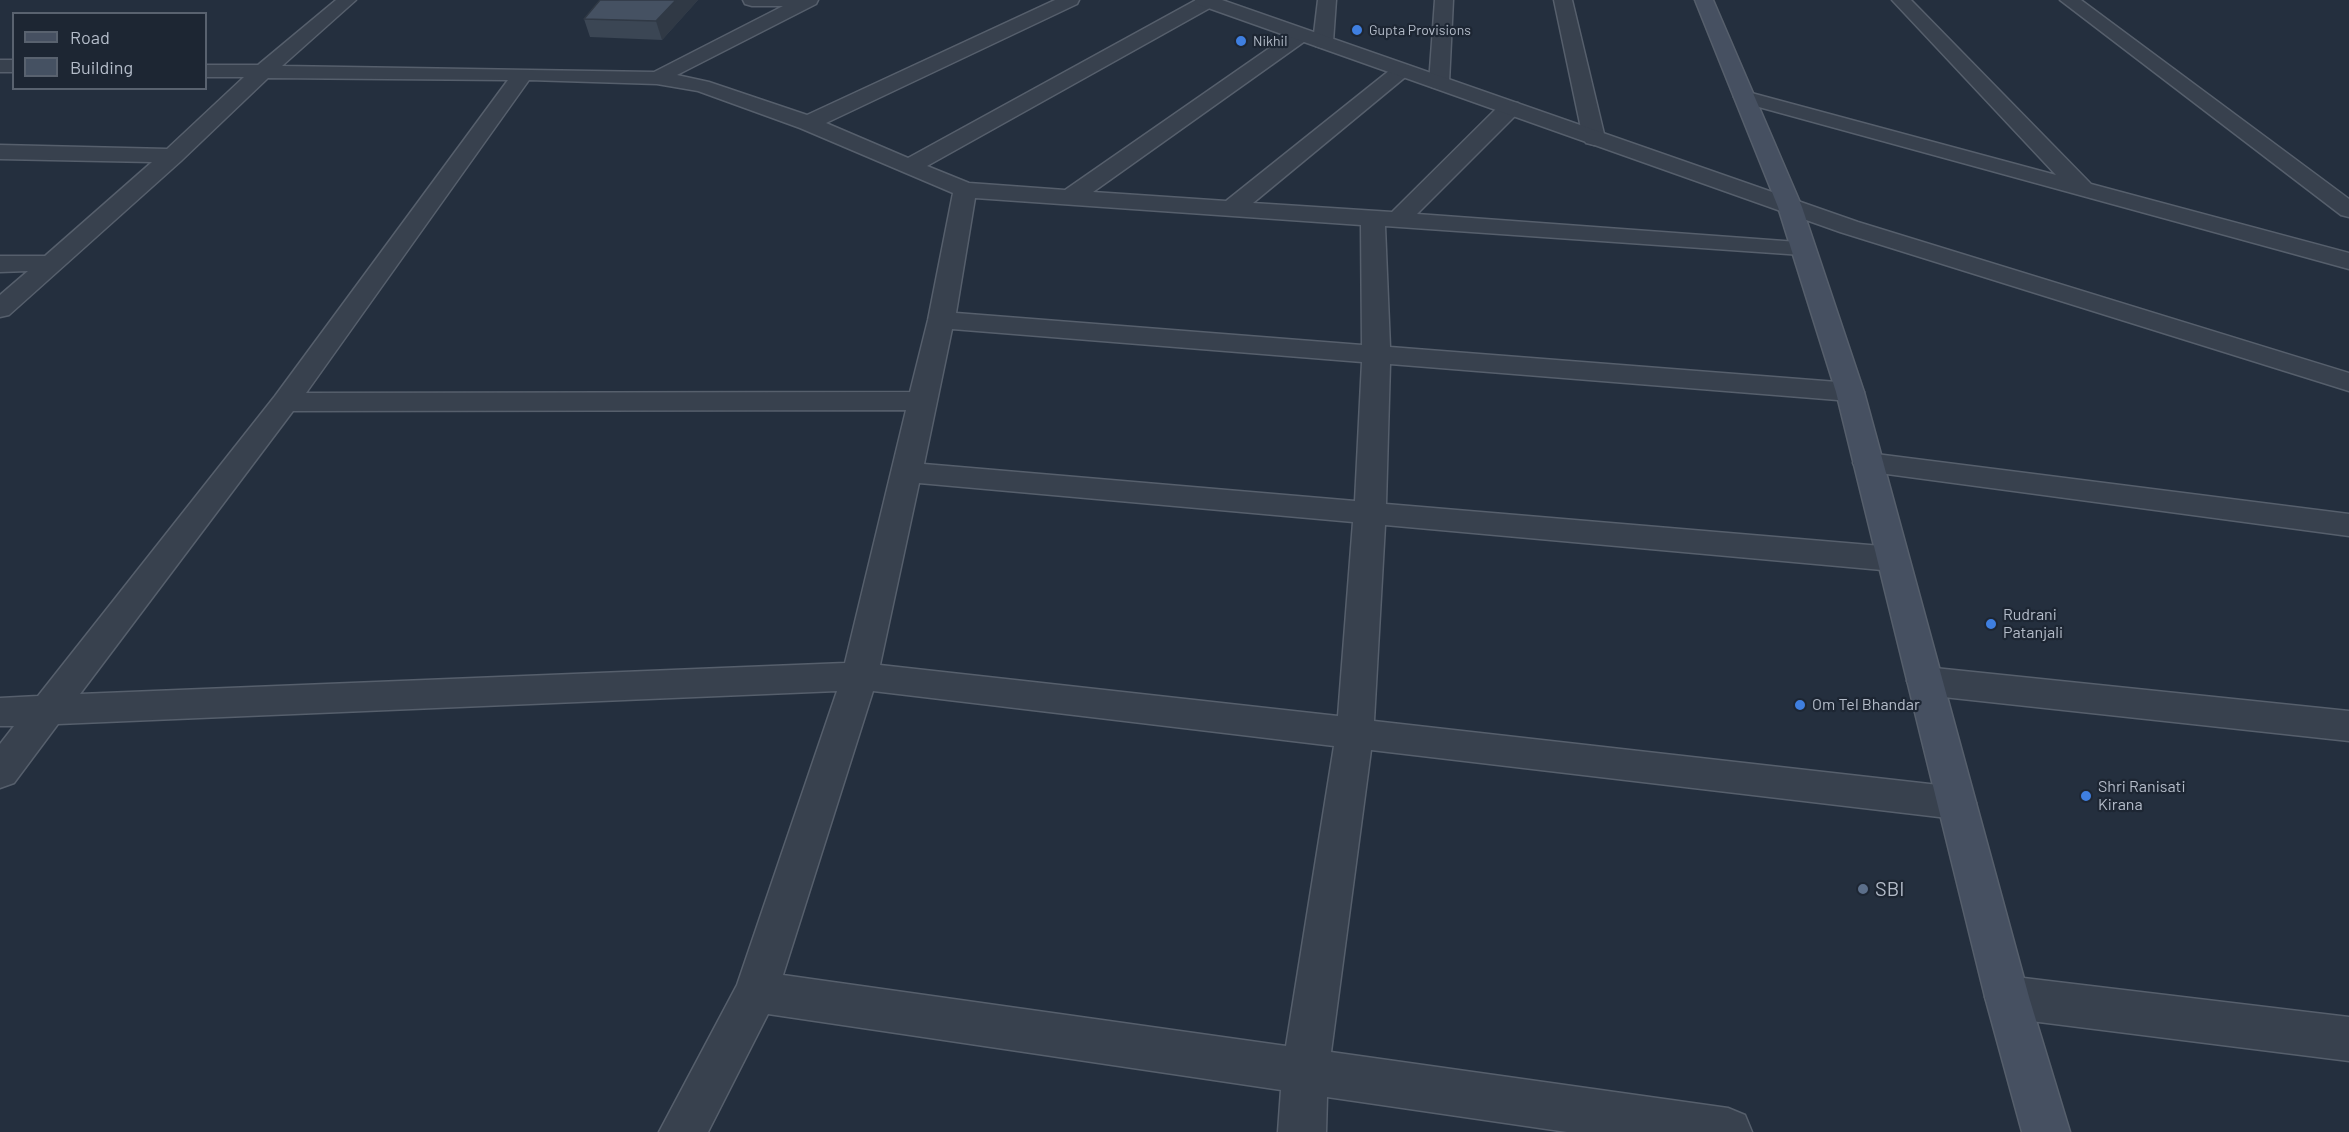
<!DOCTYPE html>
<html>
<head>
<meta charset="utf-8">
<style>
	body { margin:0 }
	#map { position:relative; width:2349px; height:1132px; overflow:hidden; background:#242f3e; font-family:Barlow,sans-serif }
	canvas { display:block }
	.legend { position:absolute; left:12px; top:12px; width:195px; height:78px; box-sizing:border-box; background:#1d2633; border:2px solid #59626f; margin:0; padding:8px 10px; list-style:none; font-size:18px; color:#b4bcc9 }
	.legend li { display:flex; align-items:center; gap:12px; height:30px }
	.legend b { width:30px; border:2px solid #59626f }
</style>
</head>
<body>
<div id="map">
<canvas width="2349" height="1132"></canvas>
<ul class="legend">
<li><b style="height:8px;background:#465061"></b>Road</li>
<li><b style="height:16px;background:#455162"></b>Building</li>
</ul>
</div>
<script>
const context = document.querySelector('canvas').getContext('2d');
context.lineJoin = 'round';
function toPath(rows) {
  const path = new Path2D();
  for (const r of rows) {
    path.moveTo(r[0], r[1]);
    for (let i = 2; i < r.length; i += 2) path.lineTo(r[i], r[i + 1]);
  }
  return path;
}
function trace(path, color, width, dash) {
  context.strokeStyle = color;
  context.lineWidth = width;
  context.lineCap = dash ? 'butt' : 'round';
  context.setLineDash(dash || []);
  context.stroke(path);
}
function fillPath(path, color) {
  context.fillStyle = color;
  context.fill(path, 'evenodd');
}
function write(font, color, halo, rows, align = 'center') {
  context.font = font + ' Barlow,sans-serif';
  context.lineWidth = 4.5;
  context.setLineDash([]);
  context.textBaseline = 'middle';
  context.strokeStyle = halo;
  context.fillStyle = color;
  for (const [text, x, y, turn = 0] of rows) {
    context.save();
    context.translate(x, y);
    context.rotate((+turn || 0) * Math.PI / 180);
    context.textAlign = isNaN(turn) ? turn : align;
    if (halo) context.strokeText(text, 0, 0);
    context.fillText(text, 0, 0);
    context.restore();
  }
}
const minor = toPath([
	[336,0,356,0,282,66,654,72,783,6,752,6,745,4,743,0,818,0,816,4,677,75,709,82,807,115,1055,0,1079,0,1077,4,826,123,908,158,1196,0,1219,0,1217,4,927,166,969,183,1065,190,1294,31,1301,29,1308,31,1311,35,1308,39,1093,192,1226,201,1395,66,1402,64,1409,66,1412,70,1409,74,1253,203,1392,212,1502,103,1510,102,1518,103,1521,108,1518,113,1417,214,1811,243,1814,248,1811,253,1802,255,1385,226,1390,347,1850,383,1860,386,1864,392,1860,398,1850,401,1390,364,1386,504,1893,547,1905,551,1909,559,1905,567,1893,571,1385,525,1374,721,1956,787,1970,791,1976,803,1970,815,1956,819,1371,750,1331,1052,1728,1108,1745,1115,1752,1132,1567,1132,1327,1097,1326,1132,1278,1132,1281,1090,768,1014,708,1132,659,1132,737,985,837,691,58,724,14,783,0,788,0,744,14,726,0,726,0,698,38,696,275,396,508,80,268,78,181,161,9,315,0,317,0,295,28,271,0,272,0,256,45,256,152,162,0,159,0,145,167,149,244,77,206,77,206,65,258,65,336,0],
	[529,80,657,84,698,91,800,128,953,193,928,320,910,392,306,393,529,80],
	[975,198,1361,225,1362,345,956,313,975,198],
	[952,329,1362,362,1355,501,924,464,952,329],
	[906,410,845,663,80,694,293,411,906,410],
	[919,483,1353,522,1338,716,880,665,919,483],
	[873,691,1334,746,1286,1046,783,975,873,691],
	[1318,0,1336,0,1333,42,1330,46,1323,48,1316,46,1313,42,1318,0],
	[1435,0,1453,0,1449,83,1446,87,1439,89,1432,87,1429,83,1435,0],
	[1554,0,1572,0,1605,138,1602,143,1594,145,1586,143,1583,138,1554,0],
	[1892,0,1911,0,2091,184,2349,253,2349,269,1737,101,1734,97,1737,93,1744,91,2056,175,1892,0],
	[2060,0,2081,0,2349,199,2349,217,2341,215,2060,0],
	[0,60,14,60,14,72,0,72,0,60],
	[1868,453,2349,514,2349,536,1857,470,1853,463,1857,456,1868,453],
	[1925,667,2349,711,2349,741,1925,695,1912,691,1907,681,1912,671,1925,667],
	[2007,976,2349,1017,2349,1061,2007,1018,1991,1012,1985,997,1991,982,2007,976]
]);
const tertiary = toPath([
	[1195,0,1222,0,1858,222,2349,373,2349,391,1840,232,1197,4,1195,0]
]);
const secondary = toPath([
	[1695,0,1713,0,1802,207,1864,392,2029,997,2070,1132,2022,1132,1985,997,1836,392,1778,207,1695,0]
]);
trace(minor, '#565f6c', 3);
trace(tertiary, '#565f6c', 3);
trace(secondary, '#565f6c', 3);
fillPath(minor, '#38414e');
fillPath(tertiary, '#38414e');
fillPath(secondary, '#465061');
fillPath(toPath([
	[698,0,662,40,590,37,584,19]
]), '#3b4654');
fillPath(toPath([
	[676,0,698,0,662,40,656,21]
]), '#303945');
const building = toPath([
	[600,0,676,0,656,21,584,19,600,0]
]);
fillPath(building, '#455162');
trace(building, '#303945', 1.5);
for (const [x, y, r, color] of [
	[1357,30,6,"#3f7fe0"],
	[1241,41,6,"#3f7fe0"],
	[1991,624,6,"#3f7fe0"],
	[1800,705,6,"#3f7fe0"],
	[2086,796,6,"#3f7fe0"],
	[1863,889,6,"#5c6f8a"]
]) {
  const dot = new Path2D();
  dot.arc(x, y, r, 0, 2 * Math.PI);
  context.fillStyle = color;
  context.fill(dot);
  trace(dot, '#1d2633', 2);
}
write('14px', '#b4bcc9', '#1d2633', [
	["Gupta Provisions",1369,30],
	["Nikhil",1253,41]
], 'left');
write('16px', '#b4bcc9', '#1d2633', [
	["Rudrani",2003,615],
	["Patanjali",2003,633],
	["Om Tel Bhandar",1812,705],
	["Shri Ranisati",2098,787],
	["Kirana",2098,805]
], 'left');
write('20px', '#b4bcc9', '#1d2633', [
	["SBI",1875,889]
], 'left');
</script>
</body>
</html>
